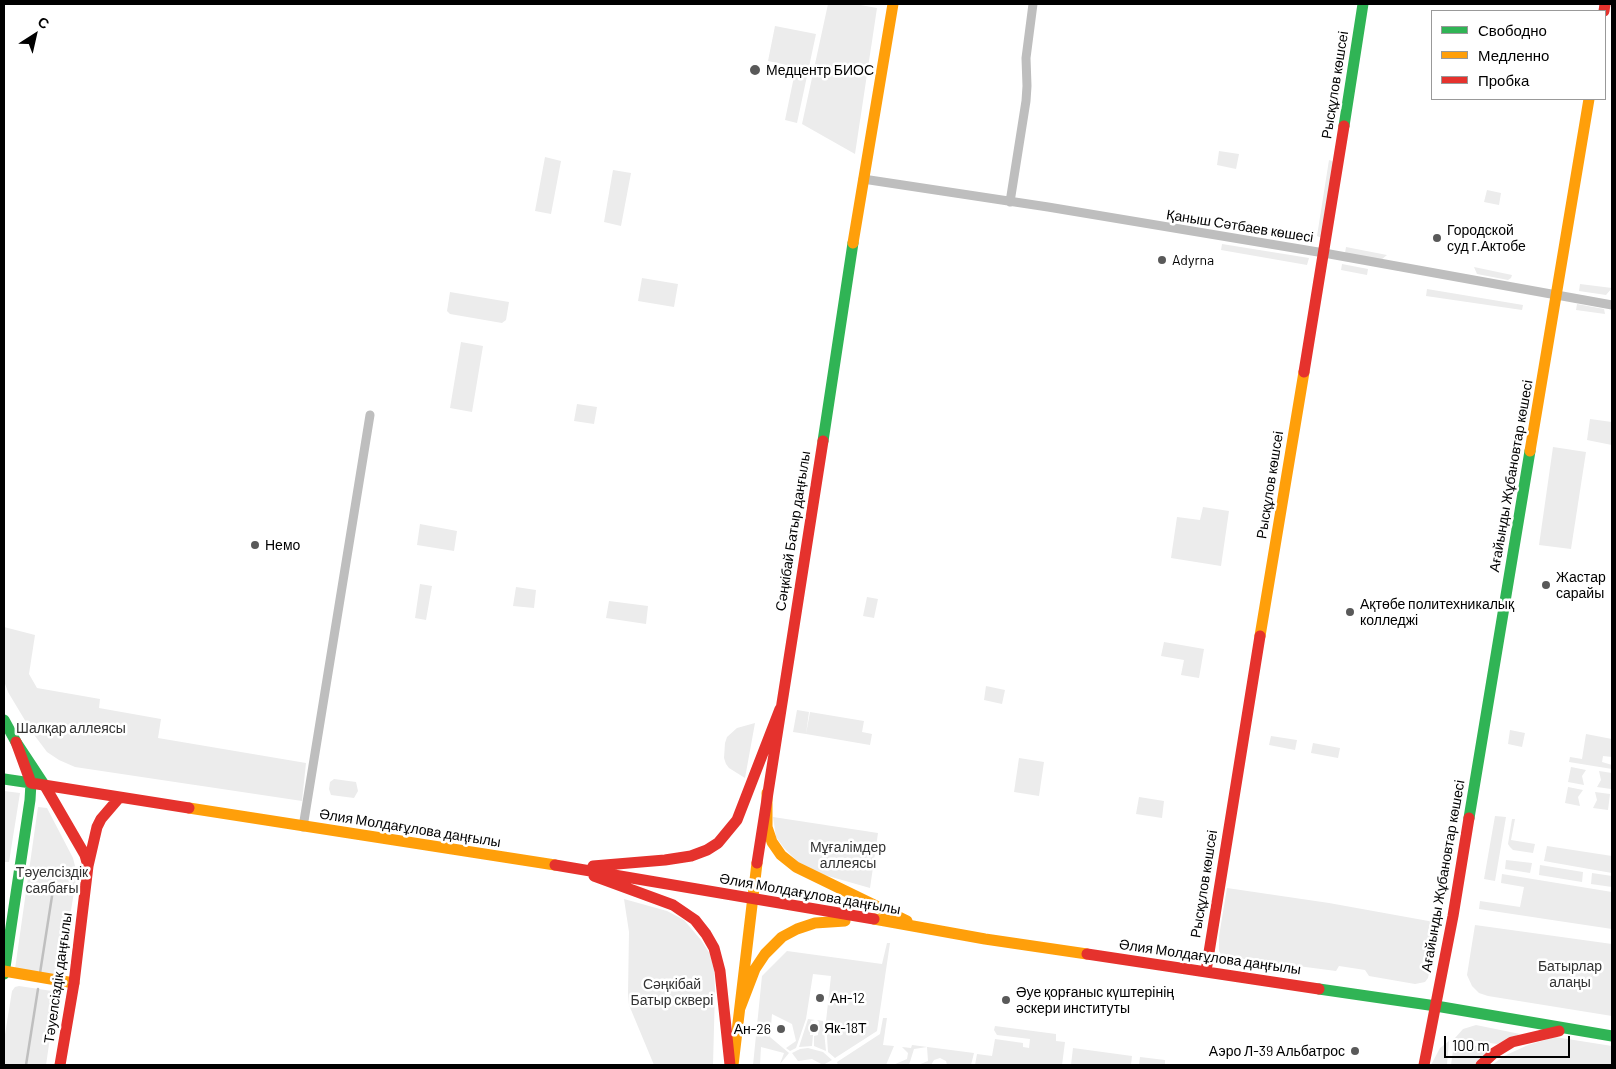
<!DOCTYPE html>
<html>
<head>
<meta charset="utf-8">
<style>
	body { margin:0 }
	#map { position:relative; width:1616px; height:1069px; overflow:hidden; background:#fff; font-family:Barlow,sans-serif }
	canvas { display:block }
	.frame { position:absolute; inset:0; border:5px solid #000; pointer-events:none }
	.legend { position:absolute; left:1431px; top:10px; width:175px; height:90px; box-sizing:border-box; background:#fff; border:1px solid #999; margin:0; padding:6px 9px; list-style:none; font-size:15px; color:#000 }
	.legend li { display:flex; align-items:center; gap:10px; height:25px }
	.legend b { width:25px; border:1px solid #999 }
	.north { position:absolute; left:10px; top:10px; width:50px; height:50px; -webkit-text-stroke:4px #fff; paint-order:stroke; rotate:35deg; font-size:14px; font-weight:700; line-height:20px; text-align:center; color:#000 }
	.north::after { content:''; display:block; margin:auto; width:18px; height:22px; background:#000; clip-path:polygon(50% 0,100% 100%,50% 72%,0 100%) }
	.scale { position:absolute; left:1444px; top:1036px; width:126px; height:22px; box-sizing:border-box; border:2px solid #000; border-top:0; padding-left:6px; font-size:15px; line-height:18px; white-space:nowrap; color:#000; -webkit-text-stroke:4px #fff; paint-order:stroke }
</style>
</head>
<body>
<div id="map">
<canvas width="1616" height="1069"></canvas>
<div class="frame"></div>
<ul class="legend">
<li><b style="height:6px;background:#30b455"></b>Свободно</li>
<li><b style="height:6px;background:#ff9f0a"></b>Медленно</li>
<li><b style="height:6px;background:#e5322d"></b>Пробка</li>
</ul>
<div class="north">С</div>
<div class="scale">100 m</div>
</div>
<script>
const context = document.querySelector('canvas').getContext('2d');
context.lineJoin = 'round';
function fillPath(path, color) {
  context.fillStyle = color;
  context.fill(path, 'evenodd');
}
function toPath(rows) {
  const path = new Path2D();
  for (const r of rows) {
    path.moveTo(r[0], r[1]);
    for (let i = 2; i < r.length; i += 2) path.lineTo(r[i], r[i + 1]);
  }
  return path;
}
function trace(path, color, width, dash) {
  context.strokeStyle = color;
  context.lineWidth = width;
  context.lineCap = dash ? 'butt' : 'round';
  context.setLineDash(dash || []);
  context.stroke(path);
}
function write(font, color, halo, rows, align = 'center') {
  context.font = font + ' Barlow,sans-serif';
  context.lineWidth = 5;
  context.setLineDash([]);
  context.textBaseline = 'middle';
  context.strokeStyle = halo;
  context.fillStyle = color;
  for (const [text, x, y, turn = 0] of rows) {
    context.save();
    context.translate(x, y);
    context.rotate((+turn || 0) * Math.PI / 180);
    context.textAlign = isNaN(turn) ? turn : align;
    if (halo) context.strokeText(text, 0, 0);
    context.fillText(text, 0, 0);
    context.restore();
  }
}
fillPath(toPath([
	[828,4,855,4,877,8,855,154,802,124],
	[775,26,816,34,797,123,785,120,796,67,768,61],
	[1219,151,1239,154,1236,169,1217,165],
	[545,157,561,161,551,214,535,211],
	[1329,160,1332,161,1334,164,1322,238,1317,236],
	[613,170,631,173,621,226,604,222],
	[1487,190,1501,193,1499,205,1484,202],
	[1222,244,1309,258,1307,265,1221,250],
	[1346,247,1387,255,1381,260,1345,253],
	[1342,264,1368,269,1367,275,1341,270],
	[1474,267,1512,275,1511,278,1508,280,1477,274],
	[642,278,678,284,674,307,638,301],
	[1580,284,1612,288,1606,295,1579,291],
	[1427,289,1523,305,1522,310,1426,296],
	[450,292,509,302,506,320,502,323,450,314,447,311],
	[1577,304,1604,309,1605,314,1576,310],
	[461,342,483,346,472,412,450,408],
	[577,404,597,407,594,424,574,421],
	[1590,419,1612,422,1612,445,1587,440],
	[1553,447,1586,452,1571,549,1539,545],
	[1203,507,1229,511,1221,566,1171,558,1177,517,1200,520],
	[420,524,457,531,454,551,417,545],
	[420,584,432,586,426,620,415,618],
	[516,587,536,590,534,608,513,606],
	[867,597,878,599,874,618,863,616],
	[609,601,648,606,646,624,606,618],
	[4,627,35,635,29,674,37,688,100,699,99,708,161,719,158,738,306,763,302,801,75,767,59,760,47,752,32,732,8,692,4,681],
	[1164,642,1204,649,1199,678,1181,675,1184,660,1161,656],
	[986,686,1005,690,1002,704,984,700],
	[797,710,809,712,806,734,793,732],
	[810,712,864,721,862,732,872,734,870,745,806,734],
	[755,723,745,778,729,768,726,764,724,758,725,743,727,737,737,728],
	[1510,730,1525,733,1522,747,1508,744],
	[1586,734,1612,739,1612,757,1603,756,1602,762,1612,765,1612,769,1569,762,1570,757,1582,759],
	[1271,736,1297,740,1295,750,1269,745],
	[1313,743,1340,748,1338,758,1311,753],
	[1019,758,1044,762,1039,796,1014,792],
	[1571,767,1586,770,1582,776,1584,785,1568,782],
	[1599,771,1612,773,1611,789,1597,787,1601,780],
	[334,779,356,782,358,791,354,798,331,795,329,789,330,782],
	[1568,787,1583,790,1578,797,1580,806,1565,803],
	[4,791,20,793,9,862,4,862],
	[1595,792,1610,794,1608,810,1593,808,1597,800],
	[1139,797,1164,801,1162,818,1136,814],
	[38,807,47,808,73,858,77,874,60,977,15,969],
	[1495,816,1506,817,1495,881,1484,879],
	[773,817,878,833,870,888,821,874,799,863,784,848,776,837],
	[1512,819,1515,819,1511,840,1535,844,1533,853,1513,850,1510,847,1508,844],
	[1547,846,1612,856,1612,873,1544,861],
	[1506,860,1532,863,1530,873,1505,869],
	[1540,865,1583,872,1582,882,1539,875],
	[1592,873,1612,876,1612,887,1591,884],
	[1502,874,1612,892,1612,929,1479,909,1480,901,1520,907,1524,887,1501,883],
	[1227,888,1329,903,1434,922,1439,926,1428,978,1425,982,1415,984,1369,976,1365,970,1339,966,1336,971,1222,956,1219,951,1219,936],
	[624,899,667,911,684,920,701,940,710,954,714,970,715,990,713,1065,654,1065,629,1005,628,993,629,932],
	[1475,925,1612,944,1612,1016,1488,996,1479,993,1472,986,1467,975],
	[887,943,890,943,877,1031,835,1058,828,1052,826,1021,831,976,813,974,806,1019,796,1048,790,1051,786,1048,796,1041,792,1024,772,1014,770,1037,789,1053,780,1064,784,1053,761,1047,760,1065,753,1065,762,976,787,951,882,964],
	[19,986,52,991,56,997,46,1065,4,1065,4,1041,12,991,15,987],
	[883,1018,887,1018,883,1045,894,1046,886,1065,838,1065,837,1062,880,1034],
	[808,1019,815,1020,811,1021,810,1035,813,1035,812,1046,799,1047],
	[817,1020,823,1021,826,1051,814,1046,814,1036,818,1035,819,1022],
	[1476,1025,1520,1034,1497,1044,1455,1038,1463,1029],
	[995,1026,1056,1034,1056,1041,1065,1042,1062,1065,975,1065,977,1054,992,1056,995,1039,1023,1043,1023,1047,1029,1048,1030,1039,997,1035,994,1030],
	[1555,1037,1612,1046,1612,1065,1492,1065,1504,1056,1528,1045],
	[1449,1041,1447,1065,1431,1065,1440,1048],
	[1454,1043,1491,1048,1474,1065,1451,1065],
	[912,1045,974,1053,971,1065,947,1065,946,1061,940,1058,934,1060,931,1065,918,1065,928,1061,927,1047,914,1049,909,1065,893,1065,907,1059,908,1053,902,1047,911,1048],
	[808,1048,823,1052,832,1060,823,1065,812,1059,798,1061,792,1053,800,1049],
	[1073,1048,1132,1056,1131,1065,1071,1065],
	[1140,1057,1165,1060,1165,1065,1139,1065]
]), '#ececec');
trace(toPath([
	[40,973,55,877,63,872],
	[26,1065,38,989]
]), '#bfbfbf', 2.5);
trace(toPath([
	[863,179,1048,207,1324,253,1612,305],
	[1010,202,1026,101,1027,86,1026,58,1033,4],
	[303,827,370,415]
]), '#bebebe', 9);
trace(toPath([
	[1344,126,1363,4],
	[823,441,853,243],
	[4,720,16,742,45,786],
	[4,779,31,783,30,800,4,974],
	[1469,818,1530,451],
	[1319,989,1436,1006,1612,1036]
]), '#30b455', 11);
trace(toPath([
	[853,243,893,4],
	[1530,451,1589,99],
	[1260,636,1304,372],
	[767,793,767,827,772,842,781,855,796,867,907,921],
	[189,808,555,865],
	[874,919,985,939,1087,954],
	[4,971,74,983],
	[740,1008,755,969,765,954,782,937,797,929,815,923,845,921],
	[733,1065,757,863]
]), '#ff9f0a', 11);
trace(toPath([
	[1604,11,1605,4],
	[1304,372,1344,126],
	[16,742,31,783,189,808],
	[45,786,85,855,88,866,74,983,60,1065],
	[757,863,823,441],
	[555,865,874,919],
	[88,866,97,827,101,819,119,798],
	[593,866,665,860,691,856,707,850,718,843,737,820,780,709],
	[594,876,673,905,695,920,706,934,714,948,720,971,730,1065],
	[1087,954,1319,989],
	[1206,971,1260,636],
	[1424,1065,1453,916,1469,818],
	[1481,1065,1494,1053,1512,1042,1559,1031]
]), '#e5322d', 11);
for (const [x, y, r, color] of [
	[755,70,6,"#595959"],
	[1437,238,5,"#595959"],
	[1162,260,5,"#595959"],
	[255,545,5,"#595959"],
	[1546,585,5,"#595959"],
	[1350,612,5,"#595959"],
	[820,998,5,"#595959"],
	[1006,1000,5,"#595959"],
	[814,1028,5,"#595959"],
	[781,1029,5,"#595959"],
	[1355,1051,5,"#595959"]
]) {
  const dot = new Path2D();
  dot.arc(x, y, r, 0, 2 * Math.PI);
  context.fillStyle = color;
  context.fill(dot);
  trace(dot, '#fff', 2);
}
write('14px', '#000', '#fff', [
	["Медцентр БИОС",766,70],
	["Городской",1447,230],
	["суд г.Актобе",1447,246],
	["Adyrna",1172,260],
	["Немо",265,545],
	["Жастар",1556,577],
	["сарайы",1556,593],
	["Ақтөбе политехникалық",1360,604],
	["колледжі",1360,620],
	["Әуе қорғаныс күштерінің",1016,992],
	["әскери институты",1016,1008],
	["Ан-12",830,998],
	["Як-18Т",824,1028],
	["Ан-26",771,1029,"right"],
	["Аэро Л-39 Альбатрос",1345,1051,"right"]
], 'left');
write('14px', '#000', '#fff', [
	["Рысқұлов көшсеі",1335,85,-81],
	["Қаныш Сәтбаев көшесі",1240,226,9],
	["Ағайынды Жұбановтар көшесі",1511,476,-80],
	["Рысқұлов көшсеі",1270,485,-81],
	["Сәңкібай Батыр даңғылы",793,531,-81],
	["Әлия Молдағұлова даңғылы",410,828,9],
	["Ағайынды Жұбановтар көшесі",1443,876,-80],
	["Рысқұлов көшсеі",1204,884,-81],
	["Әлия Молдағұлова даңғылы",810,894,10],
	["Әлия Молдағұлова даңғылы",1210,957,8],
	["Тәуелсіздік даңғылы",58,978,-82]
]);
write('14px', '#333', '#fff', [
	["Шалқар аллеясы",71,728],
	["Мұғалімдер",848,847],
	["аллеясы",848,863],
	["Тәуелсіздік",52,872],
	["саябағы",52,888],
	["Батырлар",1570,966],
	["алаңы",1570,982],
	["Сәңкібай",672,984],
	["Батыр сквері",672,1000]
]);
</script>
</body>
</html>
